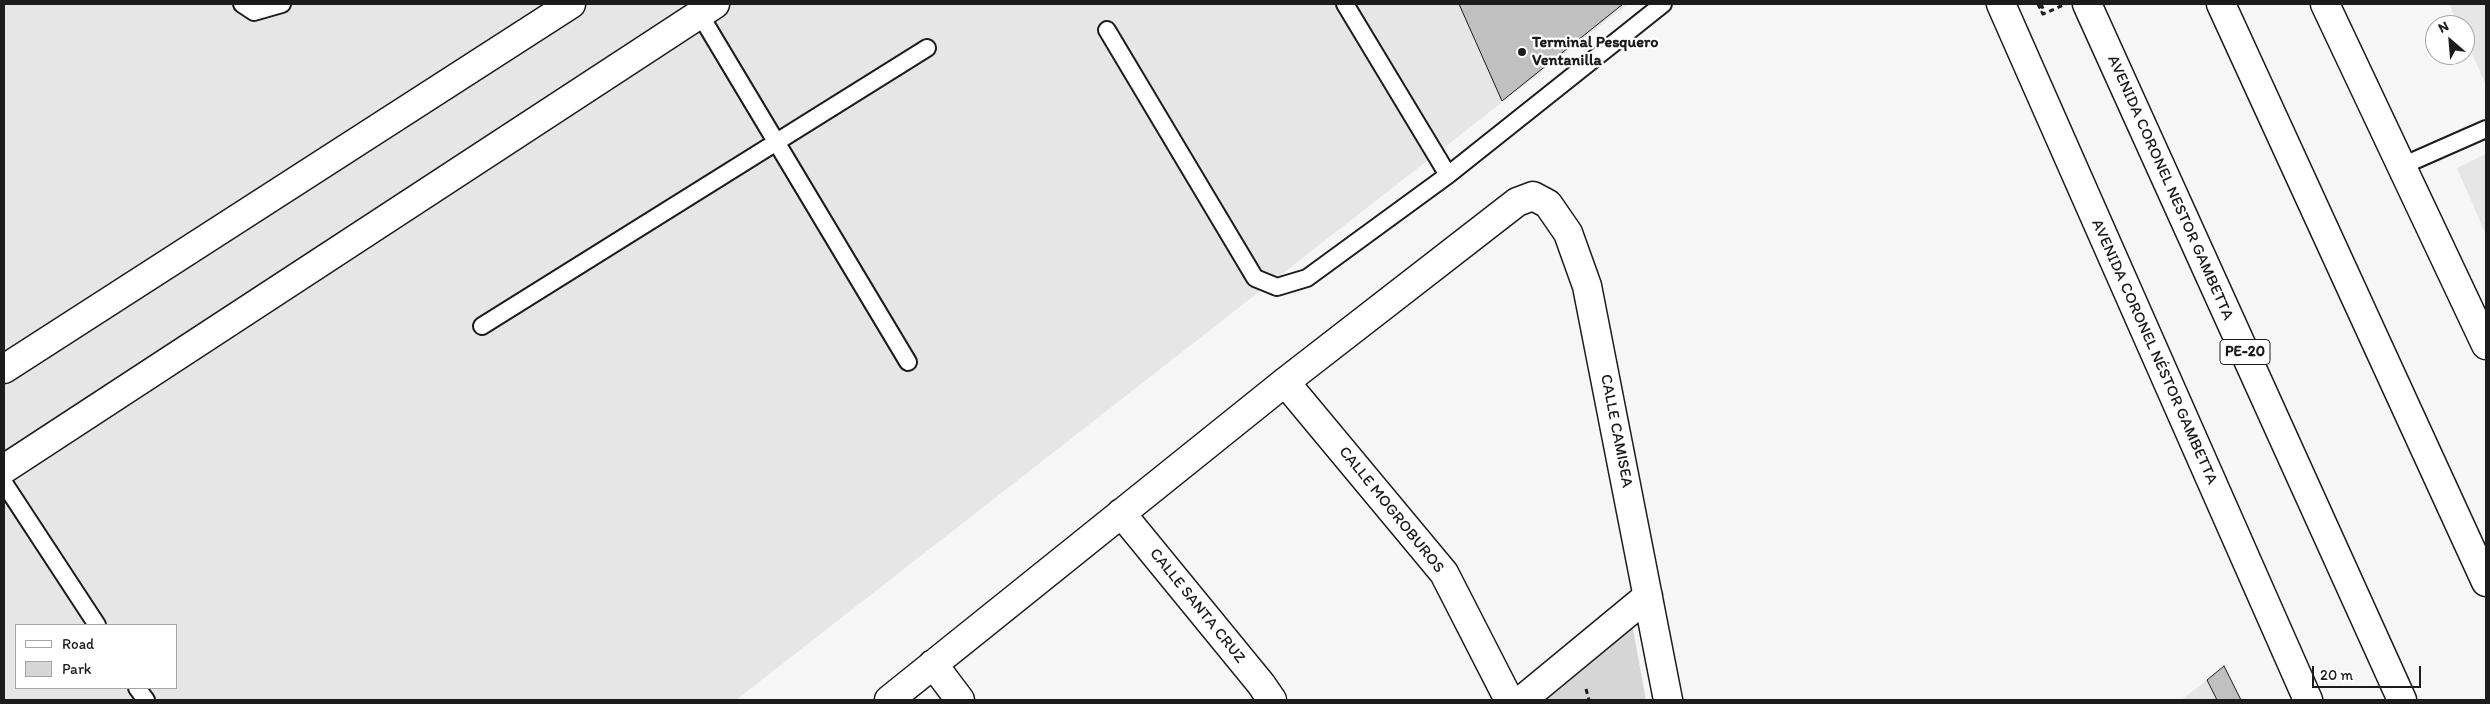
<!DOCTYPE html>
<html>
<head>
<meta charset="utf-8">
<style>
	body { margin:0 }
	#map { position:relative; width:2490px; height:704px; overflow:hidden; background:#f6f6f6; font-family:Itim,sans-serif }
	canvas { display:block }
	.frame { position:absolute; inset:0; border:5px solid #1c1c1c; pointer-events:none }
	.legend { position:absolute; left:15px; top:624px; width:162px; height:65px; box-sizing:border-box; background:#fff; border:1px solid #a4a4a4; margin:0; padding:6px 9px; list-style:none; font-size:15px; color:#1c1c1c }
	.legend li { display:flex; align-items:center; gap:10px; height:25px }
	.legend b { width:25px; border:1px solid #a4a4a4 }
	.north { position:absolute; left:2425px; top:15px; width:50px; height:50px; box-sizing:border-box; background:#fff; border:1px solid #a4a4a4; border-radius:50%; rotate:333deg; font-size:14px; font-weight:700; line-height:20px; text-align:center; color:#1c1c1c }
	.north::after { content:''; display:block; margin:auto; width:18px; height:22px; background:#1c1c1c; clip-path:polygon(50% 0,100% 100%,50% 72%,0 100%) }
	.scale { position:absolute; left:2312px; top:666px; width:109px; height:22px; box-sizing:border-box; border:2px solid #1c1c1c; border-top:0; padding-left:6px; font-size:15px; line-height:18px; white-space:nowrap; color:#1c1c1c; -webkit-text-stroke:4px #fff; paint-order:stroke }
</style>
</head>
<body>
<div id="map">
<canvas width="2490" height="704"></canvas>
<div class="frame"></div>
<ul class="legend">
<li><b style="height:6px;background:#fff"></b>Road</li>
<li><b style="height:14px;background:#d6d6d6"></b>Park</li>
</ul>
<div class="north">N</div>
<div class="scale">20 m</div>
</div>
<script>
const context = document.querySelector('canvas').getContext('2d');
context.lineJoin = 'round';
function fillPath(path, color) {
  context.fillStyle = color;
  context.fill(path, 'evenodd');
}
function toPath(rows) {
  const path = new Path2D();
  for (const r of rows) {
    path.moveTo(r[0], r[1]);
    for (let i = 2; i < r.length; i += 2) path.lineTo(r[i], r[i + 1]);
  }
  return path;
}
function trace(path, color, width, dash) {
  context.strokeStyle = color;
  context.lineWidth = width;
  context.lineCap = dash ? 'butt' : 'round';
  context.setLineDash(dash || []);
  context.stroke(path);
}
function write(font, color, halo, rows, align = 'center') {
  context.font = font + ' Itim,sans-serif';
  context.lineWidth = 4.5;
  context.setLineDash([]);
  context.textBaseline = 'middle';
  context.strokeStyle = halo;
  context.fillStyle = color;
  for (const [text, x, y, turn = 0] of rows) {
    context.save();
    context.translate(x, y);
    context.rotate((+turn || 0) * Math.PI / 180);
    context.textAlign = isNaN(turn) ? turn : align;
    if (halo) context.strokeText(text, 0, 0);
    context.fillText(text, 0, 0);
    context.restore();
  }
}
fillPath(toPath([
	[4,4,1628,4,736,700,4,700],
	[16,625,176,625,176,688,16,688],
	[2449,4,2486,4,2486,85,2465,38,2465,25,2459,25],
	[2486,154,2486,235,2457,168],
	[2224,666,2241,700,2181,700,2207,680]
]), '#e6e6e6');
fillPath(toPath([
	[1617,624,1633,629,1646,700,1525,700]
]), '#d6d6d6');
const building = toPath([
	[1459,4,1623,4,1502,101,1459,4],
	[2224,666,2241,700,2217,700,2207,680,2224,666]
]);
fillPath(building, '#c0c0c0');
trace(building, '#1c1c1c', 1);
const service = toPath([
	[242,4,254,12,282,4],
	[1345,4,1448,175],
	[696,8,908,362],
	[1107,30,1255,278,1277,287,1307,278,1448,175,1663,4],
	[2402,166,2486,129],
	[482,326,927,48],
	[4,483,97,625],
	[137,688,146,700]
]);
const minor = toPath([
	[2001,4,2308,700],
	[2325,4,2486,345],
	[4,369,571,4],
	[1285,382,1444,573,1509,700],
	[4,469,715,4],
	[1121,513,1261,684,1272,700],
	[933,664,960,700],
	[889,700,1285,382,1517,202,1533,196,1548,204,1568,233,1587,286,1668,700],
	[1522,700,1648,596]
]);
const trunk = toPath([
	[2087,4,2402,700],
	[2221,4,2486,582]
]);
trace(service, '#1c1c1c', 20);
trace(minor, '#1c1c1c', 31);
trace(trunk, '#1c1c1c', 31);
trace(toPath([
	[2041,4,2044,11,2041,13],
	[1586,689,1589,700]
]), '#1c1c1c', 3, [5, 4]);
trace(service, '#fff', 16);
trace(minor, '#fff', 28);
trace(trunk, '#fff', 28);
trace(toPath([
	[2038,4,2043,14,2066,4]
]), '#1c1c1c', 3, [5, 4]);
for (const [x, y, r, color] of [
	[1522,52,5,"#1c1c1c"]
]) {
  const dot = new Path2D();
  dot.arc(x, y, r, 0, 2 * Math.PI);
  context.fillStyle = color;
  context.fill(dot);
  trace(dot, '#fff', 2);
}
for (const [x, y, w] of [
	[2245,352,50]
]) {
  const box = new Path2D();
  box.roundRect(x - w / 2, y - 12.5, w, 25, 4);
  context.fillStyle = '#fff';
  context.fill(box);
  trace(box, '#1c1c1c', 1);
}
write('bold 15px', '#1c1c1c', null, [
	["PE-20",2245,352]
]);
write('bold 16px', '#1c1c1c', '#fff', [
	["Terminal Pesquero",1532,43],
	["Ventanilla",1532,61]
], 'left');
write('16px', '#1c1c1c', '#fff', [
	["AVENIDA CORONEL NESTOR GAMBETTA",2170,188,66],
	["AVENIDA CORONEL NÉSTOR GAMBETTA",2154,352,66],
	["CALLE CAMISEA",1616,431,79],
	["CALLE MOGROBUROS",1391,510,51],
	["CALLE SANTA CRUZ",1197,606,51]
]);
</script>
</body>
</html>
